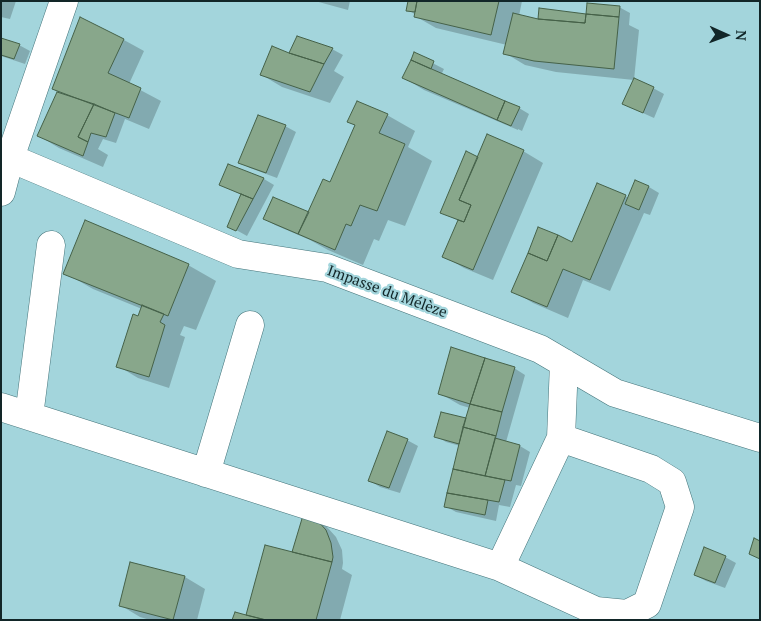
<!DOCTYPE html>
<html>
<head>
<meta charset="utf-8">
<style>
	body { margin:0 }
	#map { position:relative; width:761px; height:621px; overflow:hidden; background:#a3d5dc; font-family:"PT Serif",serif }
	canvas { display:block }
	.frame { position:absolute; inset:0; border:2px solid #122628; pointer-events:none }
	.north { position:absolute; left:701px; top:10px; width:50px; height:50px; -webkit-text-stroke:4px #a3d5dc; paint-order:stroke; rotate:92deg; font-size:14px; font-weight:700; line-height:20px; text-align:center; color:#122628 }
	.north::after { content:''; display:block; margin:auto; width:18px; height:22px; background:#122628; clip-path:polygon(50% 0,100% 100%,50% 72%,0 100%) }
</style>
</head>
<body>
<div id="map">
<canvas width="761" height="621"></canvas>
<div class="frame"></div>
<div class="north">N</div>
</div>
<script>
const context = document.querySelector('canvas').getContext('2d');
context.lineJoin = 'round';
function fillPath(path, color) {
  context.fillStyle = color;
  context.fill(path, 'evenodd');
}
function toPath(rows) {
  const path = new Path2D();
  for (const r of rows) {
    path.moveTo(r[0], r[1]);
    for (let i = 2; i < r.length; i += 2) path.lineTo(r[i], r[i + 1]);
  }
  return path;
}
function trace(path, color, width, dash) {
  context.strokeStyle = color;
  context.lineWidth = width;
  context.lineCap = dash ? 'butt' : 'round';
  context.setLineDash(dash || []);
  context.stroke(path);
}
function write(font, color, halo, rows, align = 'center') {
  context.font = font + ' "PT Serif",serif';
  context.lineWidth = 4.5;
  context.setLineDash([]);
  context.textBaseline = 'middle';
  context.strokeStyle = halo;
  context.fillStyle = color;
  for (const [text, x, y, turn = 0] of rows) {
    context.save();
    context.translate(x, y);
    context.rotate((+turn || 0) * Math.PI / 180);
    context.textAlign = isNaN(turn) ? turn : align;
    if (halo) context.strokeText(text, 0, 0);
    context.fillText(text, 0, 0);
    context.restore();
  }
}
fillPath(toPath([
	[1,1,16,1,10,19,1,17],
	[315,1,350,1,348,10],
	[410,1,522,1,519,16,539,20,587,16,619,7,630,13,629,25,639,30,634,80,556,72,525,65,505,53,507,45,436,28,415,16,416,15,408,10],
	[297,38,332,49,343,55,334,71,344,77,330,103,282,87,262,75,290,54],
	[1,39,19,45,30,51,25,64,1,56],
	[124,40,144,51,129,84,161,101,149,129,125,119,116,143,103,139,98,149,108,155,103,167,59,148,39,136,59,92,53,89],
	[415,54,444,69,441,75,519,108,529,114,522,131,518,129,518,130,424,90,404,78],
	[653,88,664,94,654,118,634,109,624,103],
	[387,115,415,131,408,147,432,161,405,226,388,220,379,241,374,239,363,265,328,250,310,240,275,225,264,219,309,214,331,184,356,126,349,122],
	[285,126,296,132,277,178,250,168,239,162],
	[523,151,543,163,493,280,464,268,443,256,459,221,441,212,478,159],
	[264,179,274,185,247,236,229,226,242,195,220,185],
	[649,187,659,193,650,215,644,213,610,291,583,280,568,318,533,303,513,291,573,243,625,196,629,198],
	[188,265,216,281,196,330,184,326,180,335,185,337,169,388,138,378,118,366,142,309,93,289,65,273],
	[514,368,525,375,506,442,520,446,530,452,521,486,516,485,510,507,499,505,496,521,456,512,445,506,460,446,446,442,436,436,467,420,470,408,460,405,439,393],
	[407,440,418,446,400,493,380,487,370,481],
	[305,514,327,527,336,537,342,550,343,563,342,569,352,575,340,620,233,620,247,616,293,553],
	[725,557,736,563,725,588,706,581,695,575],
	[131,563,185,577,205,589,197,620,150,620,140,617,120,605]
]), '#0003');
const building = toPath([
	[408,1,417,1,415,12,406,11,408,1],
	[417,1,499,1,491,35,414,17,417,1],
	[587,3,620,6,619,17,586,14,587,3],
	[539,8,586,14,585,23,538,19,539,8],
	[513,13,538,19,585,23,586,14,619,17,614,69,534,61,503,54,513,13],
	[80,17,124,39,108,73,141,88,129,118,52,89,80,17],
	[297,36,333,48,324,64,289,53,297,36],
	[1,38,20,44,14,59,1,55,1,38],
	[272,46,289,53,324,64,310,92,260,75,272,46],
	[414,52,434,61,431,69,411,60,414,52],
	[411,60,505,101,497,120,402,78,411,60],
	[634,78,654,87,643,113,622,104,634,78],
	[57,92,94,104,78,137,88,142,83,156,37,136,57,92],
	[357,101,388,114,379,133,405,144,377,211,360,205,351,226,346,224,335,250,298,234,323,179,330,182,355,125,347,122,357,101],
	[505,101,520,107,511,126,497,120,505,101],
	[94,104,115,113,106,137,91,133,88,142,78,137,94,104],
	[258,115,286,125,266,173,238,163,258,115],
	[487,134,524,150,473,270,442,257,458,220,464,222,471,205,459,200,487,134],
	[466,151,478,157,459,200,471,205,464,222,440,213,466,151],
	[228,164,264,178,253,199,219,185,228,164],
	[635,180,649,186,639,210,625,204,635,180],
	[597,183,626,195,590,280,563,269,547,307,511,292,528,253,547,261,558,235,572,242,597,183],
	[241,194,253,199,236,231,227,227,241,194],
	[273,197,309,212,298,234,263,219,273,197],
	[85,220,189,264,168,316,63,274,85,220],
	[538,227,558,235,547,261,528,253,538,227],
	[142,305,164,314,160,322,165,325,149,377,116,367,133,314,138,316,142,305],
	[451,347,485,358,470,404,438,394,451,347],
	[485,358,515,367,502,412,470,404,485,358],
	[470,404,502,412,496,436,463,427,470,404],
	[441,412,466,418,459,444,434,437,441,412],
	[463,427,496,436,485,476,453,469,463,427],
	[387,431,408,439,389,488,368,481,387,431],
	[495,438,520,445,511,481,485,476,495,438],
	[453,469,505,480,499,502,447,493,453,469],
	[447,493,488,500,485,515,444,507,447,493],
	[304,512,317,520,326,530,331,543,333,557,332,562,292,552,304,512],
	[754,538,760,541,760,559,749,554,754,538],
	[265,545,332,562,316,620,266,620,246,615,265,545],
	[704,547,726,556,715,583,694,575,704,547],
	[130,562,185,576,173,620,119,606,130,562],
	[235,612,246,615,266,620,232,620,235,612]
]);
fillPath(building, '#88a78b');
trace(building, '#456148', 1);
const minor = toPath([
	[10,158,238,254,327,268,540,349,615,393,760,438],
	[1,192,10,158,64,1],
	[1,407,500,567,561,438,564,363],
	[29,416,51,245],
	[206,473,250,325],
	[500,567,596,611,627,614,647,604,680,507,672,482,651,469,561,438]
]);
trace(minor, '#44747a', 29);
trace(minor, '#fff', 28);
write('15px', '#122628', '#a3d5dc', [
	["Impasse du Mélèze",387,292,20]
]);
</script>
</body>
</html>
